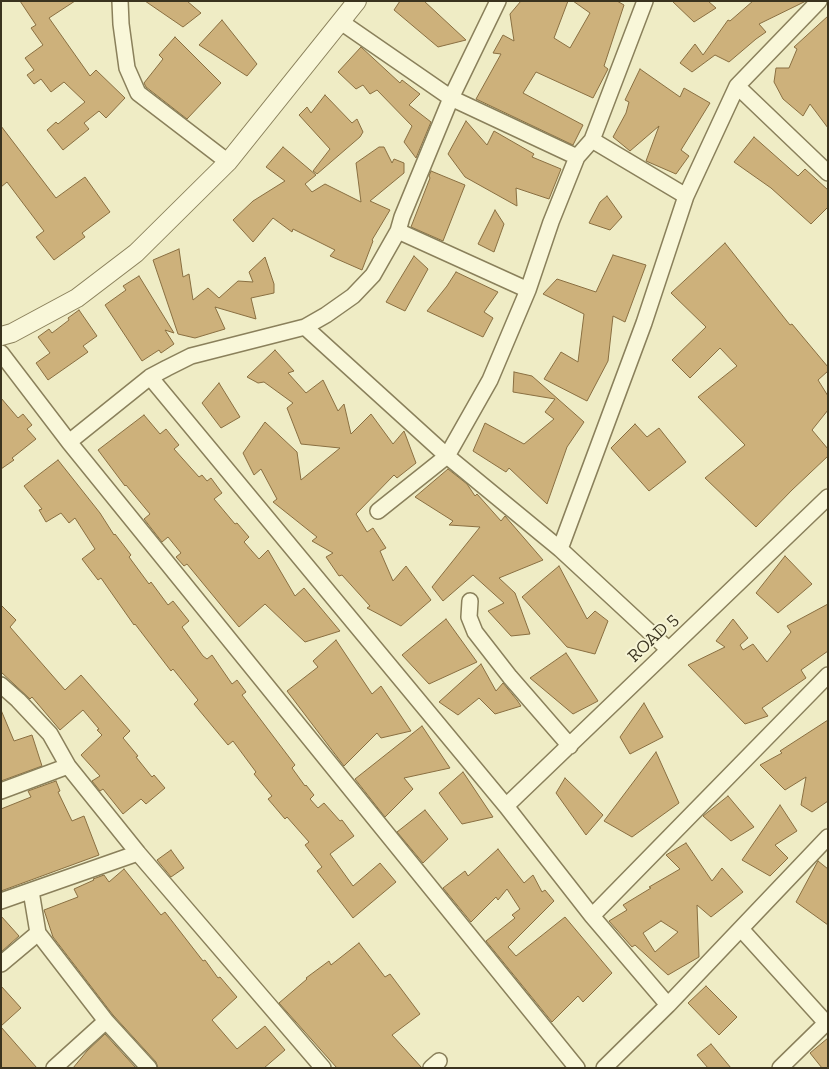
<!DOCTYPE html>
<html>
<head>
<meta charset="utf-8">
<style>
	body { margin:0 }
	#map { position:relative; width:829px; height:1069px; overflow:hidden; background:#efecc5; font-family:"Zilla Slab",serif }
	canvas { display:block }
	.frame { position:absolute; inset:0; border:2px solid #3a331f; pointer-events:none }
</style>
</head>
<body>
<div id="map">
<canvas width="829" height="1069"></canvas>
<div class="frame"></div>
</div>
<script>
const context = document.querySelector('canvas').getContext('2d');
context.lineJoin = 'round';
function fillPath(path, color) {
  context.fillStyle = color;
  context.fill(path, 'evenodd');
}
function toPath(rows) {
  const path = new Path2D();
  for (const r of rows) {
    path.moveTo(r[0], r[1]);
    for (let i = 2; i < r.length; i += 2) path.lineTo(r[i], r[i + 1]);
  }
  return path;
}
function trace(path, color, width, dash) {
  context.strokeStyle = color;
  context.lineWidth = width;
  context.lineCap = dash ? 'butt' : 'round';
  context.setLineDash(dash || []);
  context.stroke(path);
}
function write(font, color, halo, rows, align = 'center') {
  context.font = font + ' "Zilla Slab",serif';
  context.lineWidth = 4;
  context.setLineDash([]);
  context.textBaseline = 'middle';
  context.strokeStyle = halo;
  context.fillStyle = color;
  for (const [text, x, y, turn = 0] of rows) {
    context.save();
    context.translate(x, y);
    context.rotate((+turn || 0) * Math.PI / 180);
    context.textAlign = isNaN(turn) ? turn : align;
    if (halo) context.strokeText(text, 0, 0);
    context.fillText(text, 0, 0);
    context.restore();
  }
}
const building = toPath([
	[20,1,75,1,49,18,90,76,96,70,125,98,106,118,99,111,84,123,89,129,63,150,47,130,56,122,58,124,85,102,64,82,51,92,41,79,34,84,27,75,34,70,25,58,43,45,31,28,36,25,20,1],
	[145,1,187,1,201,13,183,27,145,1],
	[400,1,424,1,466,40,438,47,394,10,400,1],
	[521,1,568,1,554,38,570,48,590,13,573,1,617,1,624,5,604,66,608,69,593,98,536,72,523,93,583,125,573,145,476,99,501,54,493,53,503,35,514,41,510,14,521,1],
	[672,1,708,1,716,8,694,22,672,1],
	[753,1,806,1,759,24,766,32,756,39,729,62,715,55,692,72,680,63,695,44,703,55,728,20,730,21,753,1],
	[828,16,828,128,810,104,803,116,783,99,774,82,776,68,789,68,797,49,794,47,828,16],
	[222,20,257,64,247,76,199,45,222,20],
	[175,37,221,83,187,119,146,87,144,83,163,59,159,55,175,37],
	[361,47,400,83,402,80,420,94,409,105,431,122,416,158,404,142,412,126,377,90,370,94,363,85,356,89,338,72,361,47],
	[640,69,680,97,684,88,710,103,681,150,689,156,676,174,646,161,659,126,630,151,613,137,626,113,629,102,625,100,640,69],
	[325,95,352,123,357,119,363,132,360,137,317,174,313,171,330,149,299,115,307,107,311,113,325,95],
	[466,121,487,145,494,131,534,154,532,157,561,169,549,199,516,188,517,206,465,177,448,154,466,121],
	[1,126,56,198,85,177,110,212,82,233,85,237,54,260,36,237,44,231,7,182,1,187,1,126],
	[754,137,798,176,805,169,828,190,828,207,811,224,771,188,734,162,754,137],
	[283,147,316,175,305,184,312,192,325,184,361,202,356,163,379,147,384,147,392,163,394,159,404,163,404,173,370,201,390,210,372,240,373,241,362,270,330,256,335,250,293,229,292,232,273,218,253,242,233,220,253,201,285,181,266,167,283,147],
	[431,171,465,185,443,241,411,227,430,178,429,176,431,171],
	[607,196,622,217,610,230,589,223,600,202,607,196],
	[495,210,504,224,494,252,478,244,495,210],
	[725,243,790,325,792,324,828,367,828,371,818,380,828,396,828,410,812,430,828,449,828,456,792,490,756,527,705,478,745,445,698,397,737,366,720,348,690,378,672,360,706,327,671,293,725,243],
	[179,249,183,277,189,274,193,300,208,288,219,298,238,281,253,282,249,272,265,257,274,284,274,293,251,298,256,319,215,307,225,329,195,338,178,334,153,260,179,249],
	[613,255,646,265,625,322,613,316,608,361,587,401,544,379,561,352,578,362,584,314,543,294,557,279,596,292,613,255],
	[414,256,428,269,405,311,386,302,414,256],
	[456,272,498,292,484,312,493,318,483,337,427,311,447,286,456,272],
	[139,276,174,333,165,330,174,344,161,353,159,350,142,361,105,305,126,290,123,286,139,276],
	[79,310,97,336,83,346,88,352,48,380,36,363,50,353,38,337,49,329,52,333,69,320,68,318,79,310],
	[275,350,294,371,288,373,306,393,323,380,338,411,344,404,351,434,371,414,393,444,404,431,416,463,397,478,394,475,356,514,367,532,373,528,386,548,380,551,393,581,406,566,431,600,401,626,367,608,370,606,342,575,339,576,326,557,333,553,312,541,317,537,273,502,277,499,261,469,254,475,243,453,265,422,297,452,301,480,340,448,301,444,287,408,293,403,264,382,258,383,247,377,275,350],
	[514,372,532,376,584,422,567,447,547,504,509,468,506,472,473,451,485,423,524,444,554,419,545,412,555,399,513,392,514,372],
	[219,383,240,417,221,428,202,403,219,383],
	[1,398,18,418,23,414,32,425,27,429,36,439,12,458,14,460,1,469,1,398],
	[144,415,160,434,166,429,179,445,174,449,199,477,202,475,207,481,211,478,222,493,214,499,235,524,237,523,249,537,244,542,259,559,268,550,295,596,304,588,340,631,305,642,265,604,239,627,187,564,184,566,176,557,181,553,168,537,162,542,144,519,150,514,126,485,125,486,98,450,144,415],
	[635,424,647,437,659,428,686,462,649,491,611,448,635,424],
	[58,460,100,513,114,535,115,534,131,555,129,557,149,584,151,582,168,605,173,601,189,621,182,627,203,656,207,659,212,655,232,684,237,680,246,692,242,695,295,765,292,768,305,786,306,785,314,795,310,799,318,808,324,803,340,821,342,820,354,836,330,854,353,886,380,863,396,882,353,918,317,871,322,867,305,845,309,842,287,817,285,819,268,799,272,796,254,774,256,772,233,741,228,745,194,704,198,700,173,669,171,671,135,624,134,625,101,578,98,580,82,559,95,549,75,518,69,523,61,513,46,522,39,510,42,509,24,486,58,460],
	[448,469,467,484,475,496,477,494,501,521,505,516,543,560,499,578,515,593,530,634,511,636,488,611,504,603,473,575,443,601,432,587,480,527,449,525,453,521,415,497,448,469],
	[785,556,812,584,778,613,756,593,785,556],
	[559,566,587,619,595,611,608,621,595,654,567,647,522,597,559,566],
	[828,604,828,651,801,670,806,678,762,708,768,716,745,724,688,665,725,647,716,641,733,619,748,638,740,645,743,650,753,644,767,662,791,632,787,626,828,604],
	[1,605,16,620,10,627,65,690,81,675,130,731,123,738,138,756,136,757,152,777,154,775,165,788,146,804,141,799,123,814,103,789,100,791,92,781,100,776,81,755,102,735,97,730,99,729,83,710,60,730,32,697,30,699,1,672,1,605],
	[446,619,477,662,429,684,402,655,446,619],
	[336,640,372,694,381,686,411,731,381,738,377,733,344,766,287,691,318,667,313,661,336,640],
	[566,653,598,701,573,714,530,678,566,653],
	[481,664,496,691,503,683,517,700,521,706,495,714,479,698,458,715,439,702,481,664],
	[644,703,663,737,630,754,620,737,644,703],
	[1,710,14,741,32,735,42,766,1,781,1,710],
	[828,720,828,801,812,812,801,805,806,777,785,790,760,765,782,753,780,751,828,720],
	[422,726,450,768,404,778,413,789,385,817,355,779,422,726],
	[656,752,679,803,632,837,604,821,656,752],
	[463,772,493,817,462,824,439,793,463,772],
	[565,778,603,815,586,835,556,793,565,778],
	[56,781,60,791,58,792,72,821,84,816,99,855,1,891,1,809,31,797,28,791,56,781],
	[728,796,754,827,731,841,703,816,728,796],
	[780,805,797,831,775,845,788,858,770,876,742,860,780,805],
	[425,810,448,839,423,863,397,832,425,810],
	[686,843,712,881,722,868,743,892,711,917,697,905,699,957,668,975,635,945,632,947,609,921,627,910,623,905,651,888,649,887,680,869,666,855,686,843],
	[661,921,678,932,655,952,643,933,661,921],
	[498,849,524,883,533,875,542,892,545,890,554,901,508,947,516,956,565,917,612,973,583,1002,578,996,552,1022,486,941,515,918,512,915,520,909,507,889,498,900,496,897,471,922,443,888,465,871,468,876,498,849],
	[171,850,184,868,171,877,157,860,171,850],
	[818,861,828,869,828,925,796,902,818,861],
	[124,869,161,915,165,912,203,961,205,960,218,978,220,977,237,997,212,1020,237,1049,265,1026,285,1050,264,1068,158,1068,156,1062,113,1015,53,937,44,910,78,897,74,889,94,880,93,879,104,875,109,882,124,869],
	[1,916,19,936,1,952,1,916],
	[359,943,385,977,390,974,420,1014,392,1035,422,1068,337,1068,279,1003,307,979,306,978,329,961,331,965,359,943],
	[1,986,21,1008,1,1026,1,986],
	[706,986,737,1017,719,1035,688,1003,706,986],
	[1,1027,37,1068,1,1068,1,1027],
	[105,1034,136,1068,73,1068,87,1051,105,1034],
	[828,1038,828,1068,822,1068,810,1053,828,1038],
	[711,1044,731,1068,708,1068,697,1055,711,1044]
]);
fillPath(building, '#cdb17b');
trace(building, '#896f41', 1);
const minor = toPath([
	[120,1,121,24,127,68,138,93,228,162],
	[341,22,451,98,577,157],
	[737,86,828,173],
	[592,140,686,196],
	[398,231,528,290],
	[305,327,447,456,560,549,668,649],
	[1,353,69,442,577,1068],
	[150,377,506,806,592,916,668,1005],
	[69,442,150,377,167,368,191,356,305,327,326,315,353,296,373,275,398,231,402,217,451,98,498,1],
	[378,511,447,456,490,380,528,290,551,222,577,157,592,140,645,1],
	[560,549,644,323,686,196,737,86,819,1],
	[470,601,469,617,475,632,510,677,570,746],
	[1,685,18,700,50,734,68,766,138,853,323,1068],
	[1,791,68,766],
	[506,806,828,497],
	[31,891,38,933,106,1021,149,1068],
	[1,901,138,853],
	[592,916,828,675],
	[741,929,828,1025],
	[1,964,38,933],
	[54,1068,106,1021],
	[431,1068,439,1061],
	[604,1068,668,1005,828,837],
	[780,1068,826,1023]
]);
const tertiary = toPath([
	[1,336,12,333,77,298,136,253,228,162,357,1]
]);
trace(minor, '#8a805b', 18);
trace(tertiary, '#8a805b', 20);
trace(minor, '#f9f7d9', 15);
trace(tertiary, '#f9f7d9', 18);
write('18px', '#3a331f', '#f6f4d5', [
	["ROAD 5",653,638,-44]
]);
</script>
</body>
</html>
